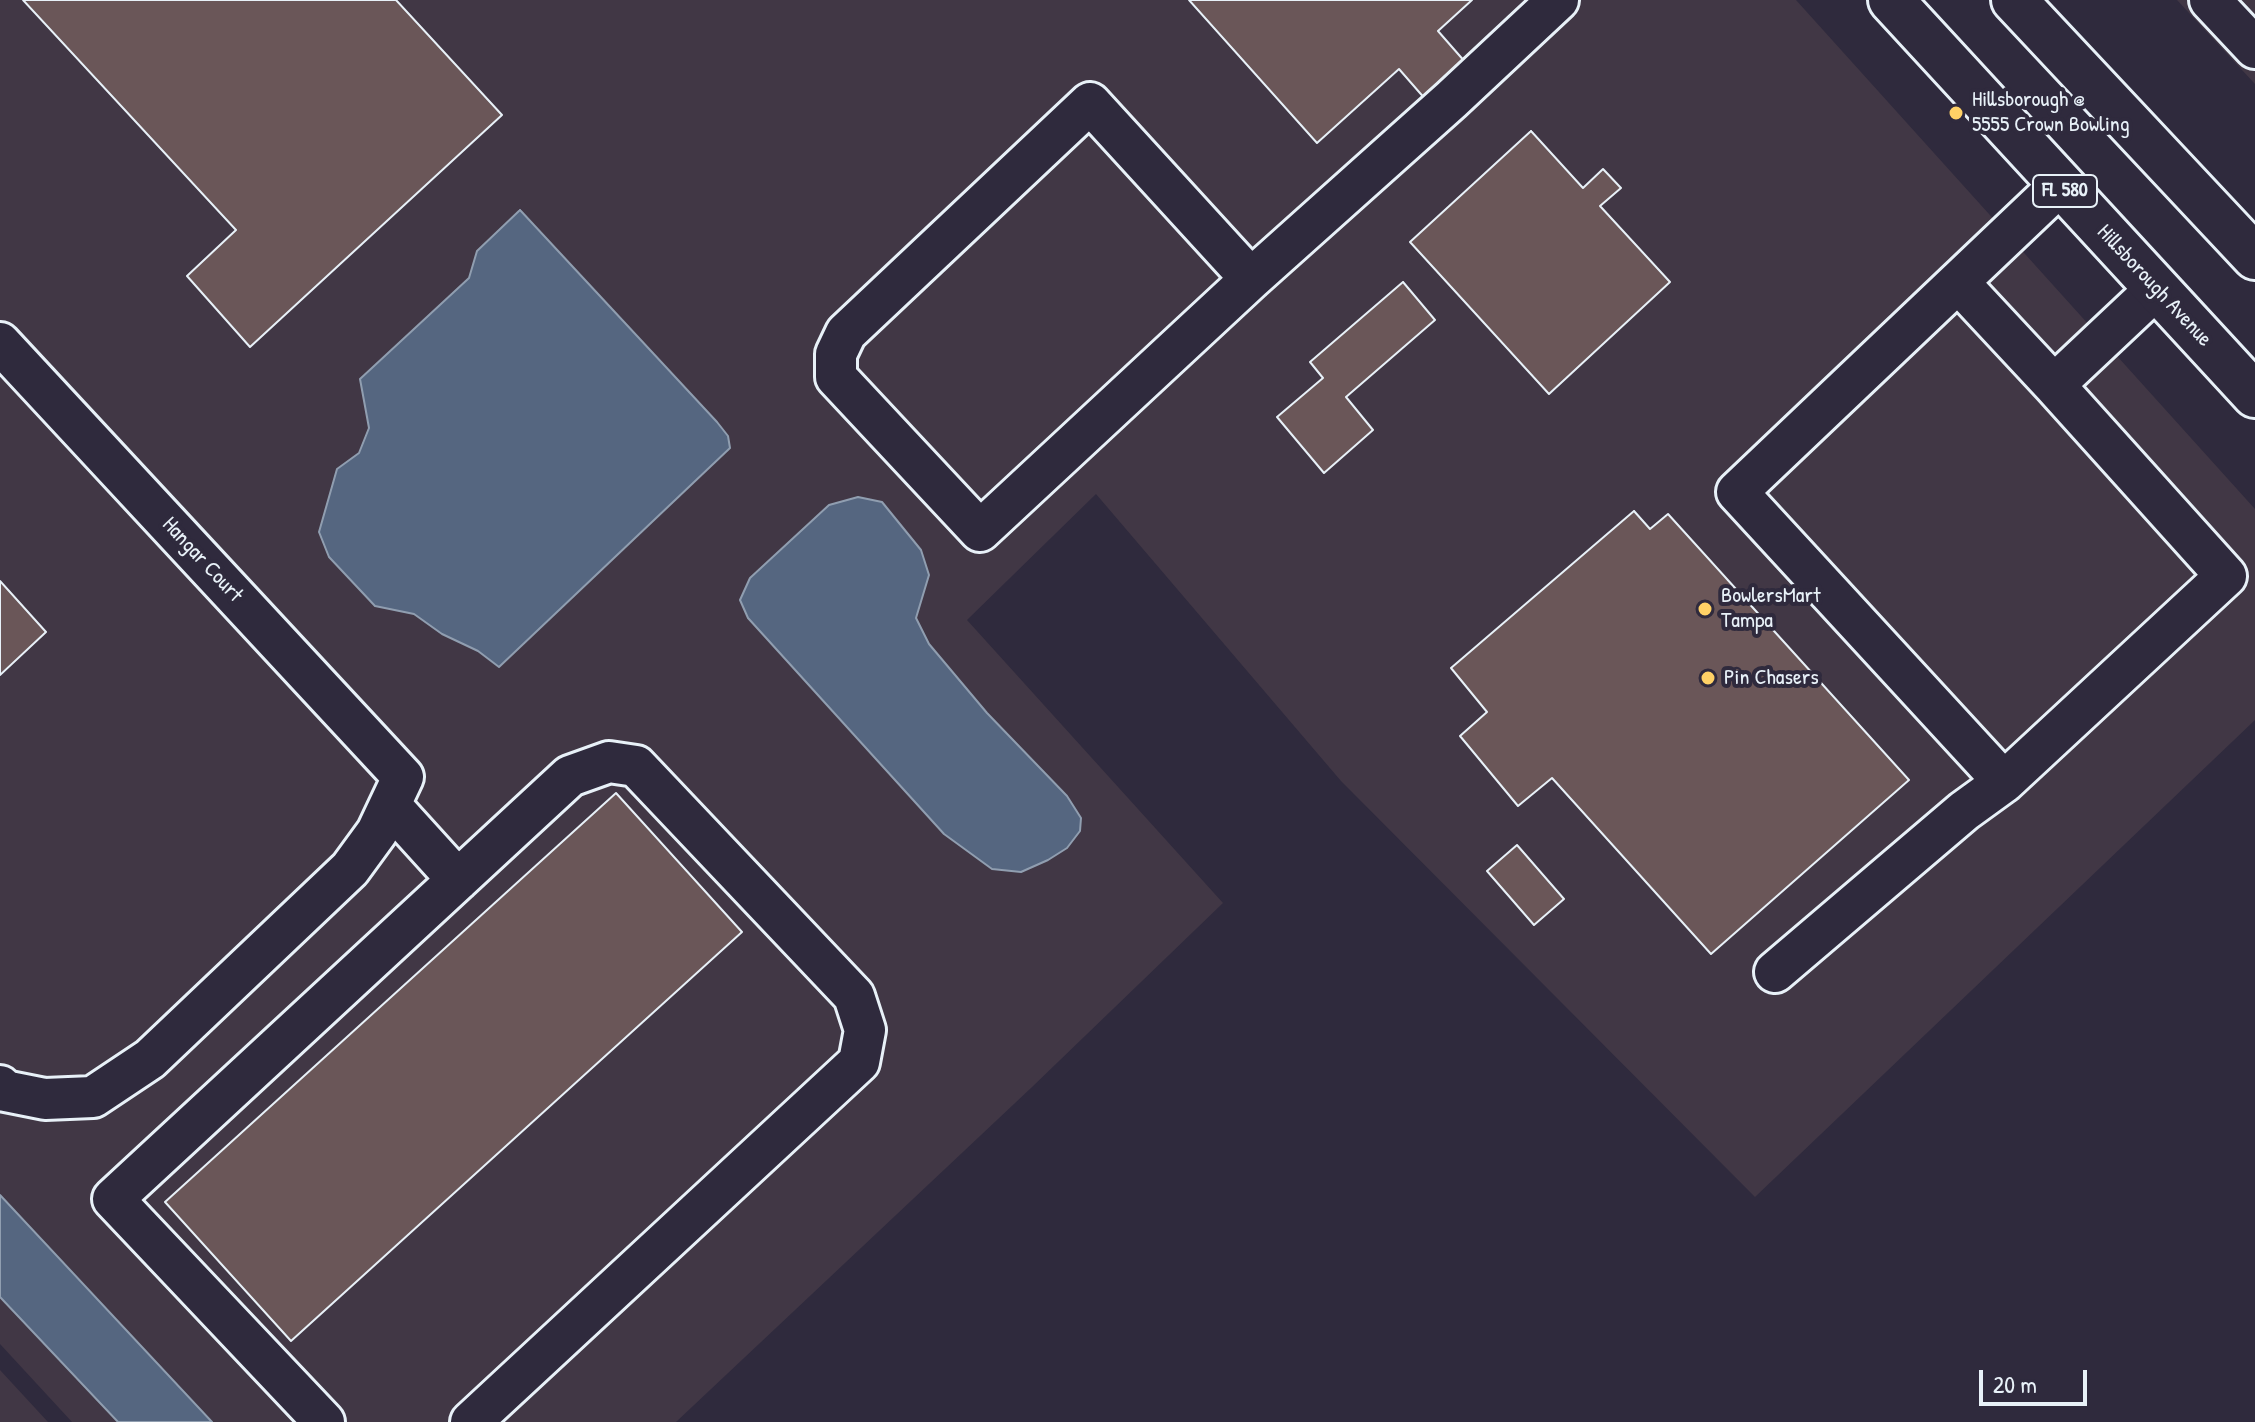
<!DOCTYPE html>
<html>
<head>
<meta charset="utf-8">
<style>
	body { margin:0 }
	#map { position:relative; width:2255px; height:1422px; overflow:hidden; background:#2f2a3d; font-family:"Patrick Hand",sans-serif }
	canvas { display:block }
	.scale { position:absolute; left:1979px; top:1370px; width:108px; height:36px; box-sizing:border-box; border:4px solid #e8f1f8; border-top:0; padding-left:10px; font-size:24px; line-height:28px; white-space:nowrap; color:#e8f1f8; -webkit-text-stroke:6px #2f2a3d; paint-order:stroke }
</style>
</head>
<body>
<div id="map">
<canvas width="2255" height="1422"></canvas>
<div class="scale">20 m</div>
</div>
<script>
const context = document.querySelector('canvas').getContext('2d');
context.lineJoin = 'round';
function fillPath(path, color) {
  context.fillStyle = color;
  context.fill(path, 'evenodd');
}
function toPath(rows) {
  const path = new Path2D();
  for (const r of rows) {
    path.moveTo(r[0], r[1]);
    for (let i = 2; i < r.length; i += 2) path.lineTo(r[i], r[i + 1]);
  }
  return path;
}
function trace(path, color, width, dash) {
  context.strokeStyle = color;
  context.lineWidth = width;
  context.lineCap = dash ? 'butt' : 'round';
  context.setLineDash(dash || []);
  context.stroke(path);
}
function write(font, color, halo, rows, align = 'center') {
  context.font = font + ' "Patrick Hand",sans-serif';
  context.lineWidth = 8;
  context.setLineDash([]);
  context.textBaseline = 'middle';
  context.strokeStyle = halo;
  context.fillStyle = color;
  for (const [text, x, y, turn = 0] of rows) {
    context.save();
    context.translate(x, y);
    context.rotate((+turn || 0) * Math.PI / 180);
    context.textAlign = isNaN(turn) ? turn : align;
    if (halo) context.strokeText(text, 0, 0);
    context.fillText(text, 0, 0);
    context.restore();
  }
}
fillPath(toPath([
	[0,0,1796,0,2255,509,2255,720,1755,1197,1341,781,1096,494,967,620,1223,903,1031,1088,676,1422,212,1422,0,1195],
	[2177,0,2255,0,2255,84],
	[0,1297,118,1422,72,1422,0,1344],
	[0,1370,48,1422,0,1422]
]), '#413745');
const water = toPath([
	[520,210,717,422,728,436,730,448,499,667,478,651,442,634,414,614,375,606,329,557,319,532,337,469,359,453,369,428,360,379,469,278,477,251,520,210],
	[858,497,882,502,921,550,929,575,916,618,929,644,987,713,1067,796,1081,818,1080,831,1067,848,1048,860,1021,872,992,869,944,834,748,618,740,600,750,578,829,505,858,497],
	[0,1195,212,1422,118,1422,0,1297,0,1195]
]);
fillPath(water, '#556680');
trace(water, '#909eb0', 2);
const building = toPath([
	[23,0,396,0,502,115,250,347,187,276,236,230,23,0],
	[1189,0,1472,0,1438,31,1473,71,1433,108,1399,69,1317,143,1189,0],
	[1531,131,1583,188,1603,169,1621,188,1600,206,1670,282,1549,394,1410,242,1531,131],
	[1403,282,1435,320,1346,397,1373,430,1324,473,1277,417,1323,378,1310,362,1403,282],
	[1634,511,1650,529,1668,514,1909,780,1711,954,1552,778,1518,806,1460,736,1487,712,1451,668,1634,511],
	[0,581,46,632,0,675,0,581],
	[616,793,742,932,291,1341,165,1202,616,793],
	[1517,845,1564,899,1534,925,1487,871,1517,845]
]);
fillPath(building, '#6a5658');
trace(building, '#e8f1f8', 2);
const minor = toPath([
	[2210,0,2255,48],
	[2060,185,1737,492,2004,782,2226,576,2054,385,2156,289],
	[1251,279,1090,103,846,333,836,354,836,377,980,531,1251,279,1451,100,1558,0],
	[1958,282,2054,385],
	[0,343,403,777,377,832,350,869,150,1059,93,1097,45,1099,5,1091,0,1086],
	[390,805,458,880],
	[1775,972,1964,811,2004,782],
	[324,1422,113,1199,570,776,609,762,636,766,854,996,865,1030,859,1062,471,1422]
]);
const major = toPath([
	[1891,0,2255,395],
	[2014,0,2255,257]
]);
trace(minor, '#e8f1f8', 46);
trace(major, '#e8f1f8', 50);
trace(minor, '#2f2a3d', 40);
trace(major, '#2f2a3d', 44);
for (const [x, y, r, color] of [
	[1956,113,8,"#ffd166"],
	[1705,609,8,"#ffd166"],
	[1708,678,8,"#ffd166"]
]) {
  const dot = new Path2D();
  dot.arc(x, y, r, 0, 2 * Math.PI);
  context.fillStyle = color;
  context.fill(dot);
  trace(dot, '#2f2a3d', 3);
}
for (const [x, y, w] of [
	[2065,191,64]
]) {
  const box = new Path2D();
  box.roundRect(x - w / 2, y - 16, w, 32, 6);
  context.fillStyle = '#2f2a3d';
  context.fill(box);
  trace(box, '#e8f1f8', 2);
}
write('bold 20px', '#e8f1f8', null, [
	["FL 580",2065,191]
]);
write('22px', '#e8f1f8', '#2f2a3d', [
	["Hillsborough @",1972,100],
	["5555 Crown Bowling",1972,125],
	["BowlersMart",1721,596],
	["Tampa",1721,621],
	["Pin Chasers",1724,678]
], 'left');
write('22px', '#e8f1f8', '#2f2a3d', [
	["Hillsborough Avenue",2154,286,47],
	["Hangar Court",202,560,47]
]);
</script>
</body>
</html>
